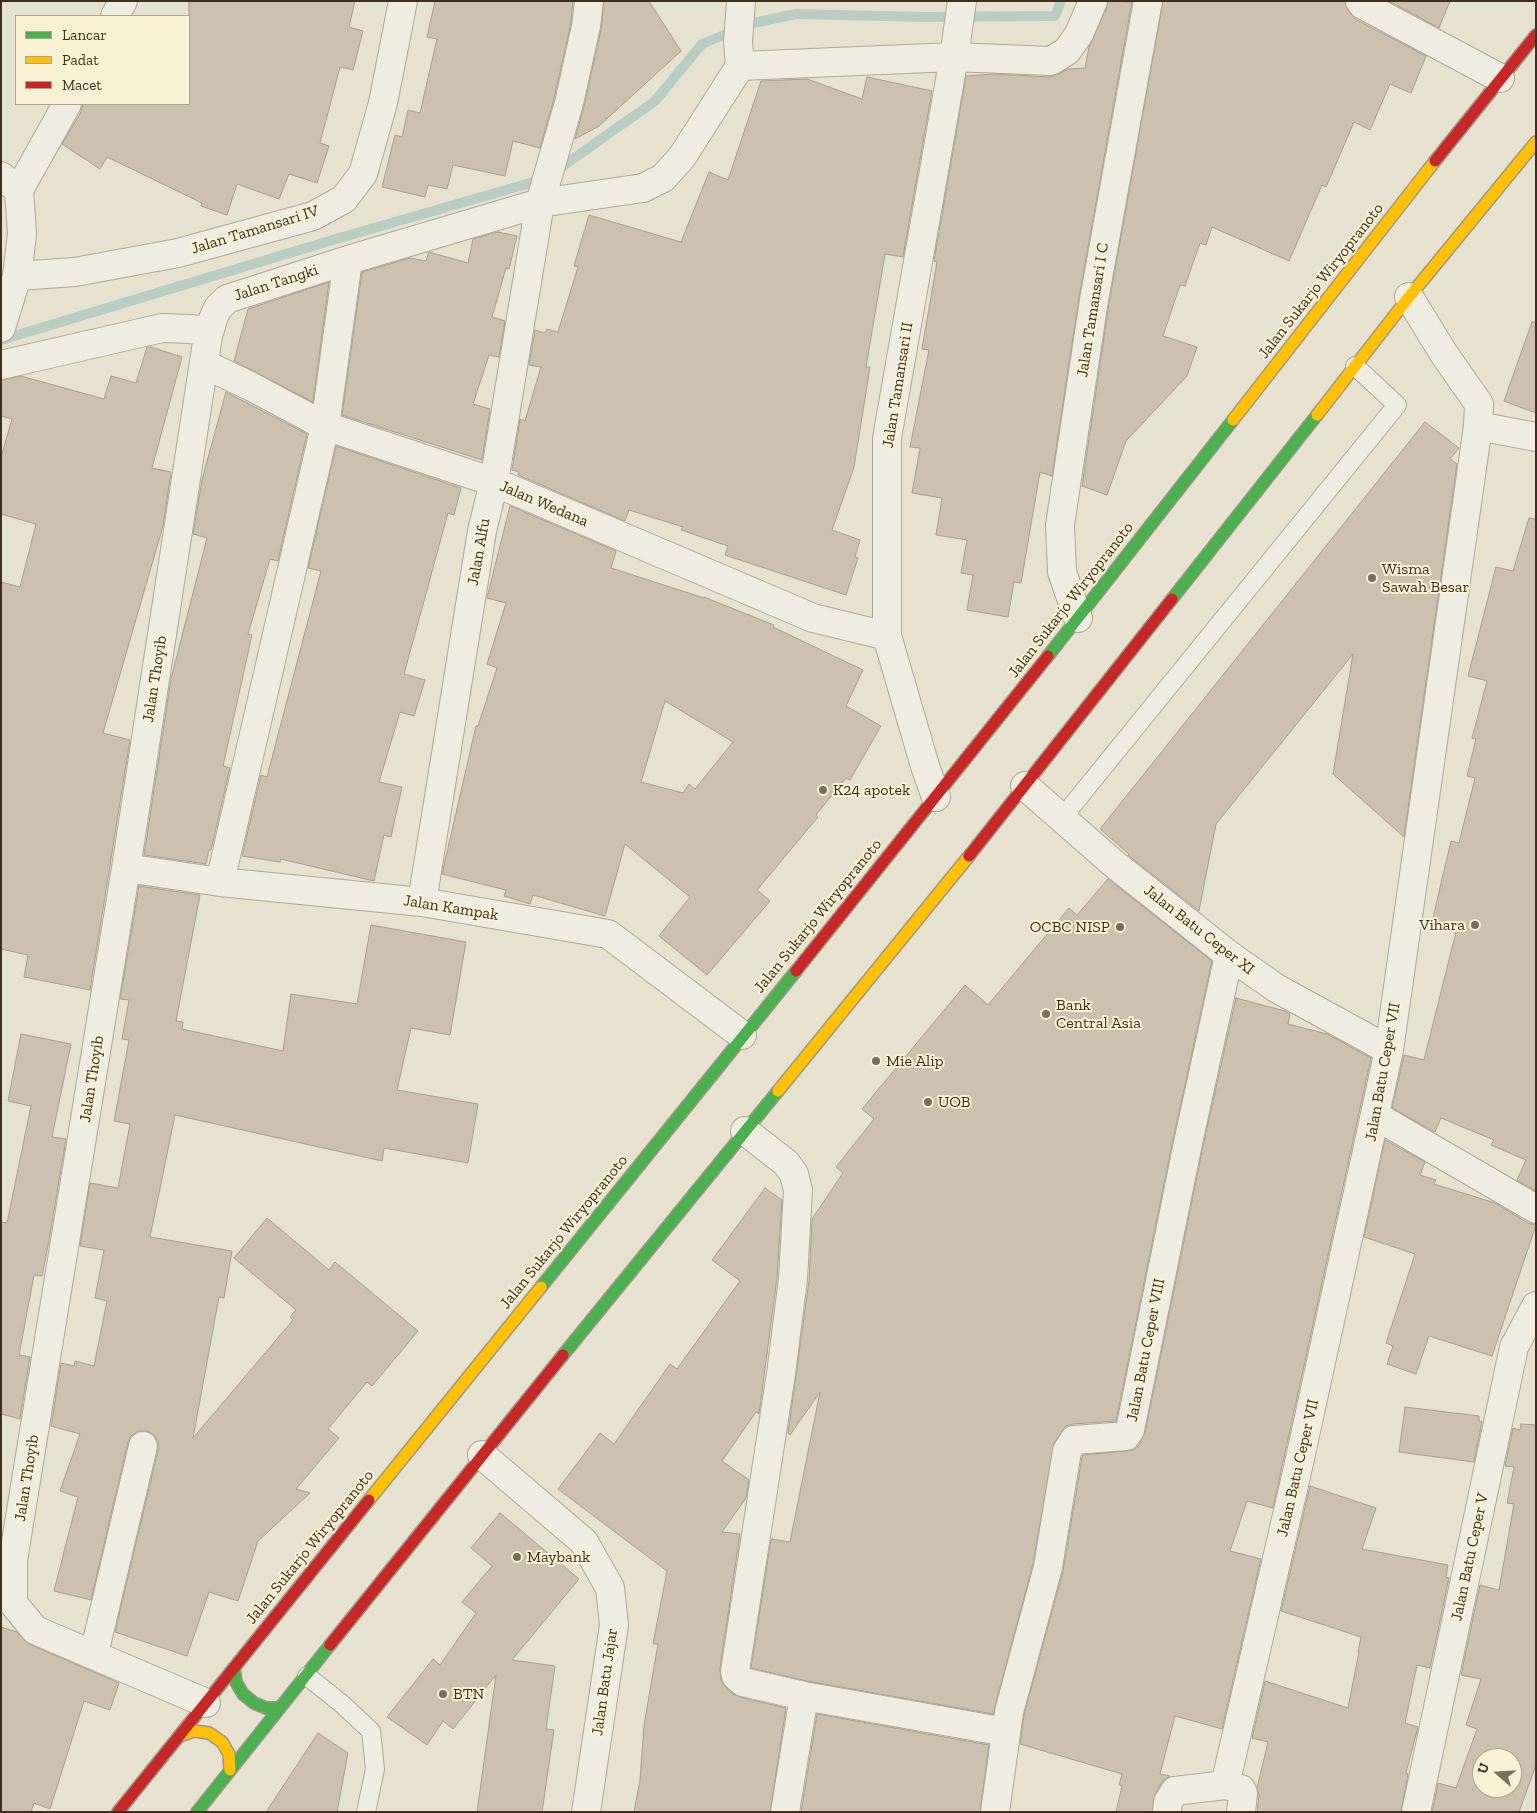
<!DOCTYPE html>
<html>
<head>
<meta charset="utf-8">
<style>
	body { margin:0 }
	#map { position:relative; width:1537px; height:1813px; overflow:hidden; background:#e7e2cf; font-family:"Zilla Slab",serif }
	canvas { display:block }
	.frame { position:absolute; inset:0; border:2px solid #3d301e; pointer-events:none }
	.legend { position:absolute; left:15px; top:15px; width:175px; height:90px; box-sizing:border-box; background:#f8f1d5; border:1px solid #ada48c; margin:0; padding:6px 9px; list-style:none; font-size:15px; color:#3d301e }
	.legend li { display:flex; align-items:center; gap:10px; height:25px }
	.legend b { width:25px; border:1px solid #ada48c }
	.north { position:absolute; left:1472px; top:1748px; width:50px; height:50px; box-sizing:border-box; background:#f8f1d5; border:1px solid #ada48c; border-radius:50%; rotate:289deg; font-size:14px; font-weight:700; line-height:20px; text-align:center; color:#3d301e }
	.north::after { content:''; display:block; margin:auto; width:18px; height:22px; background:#786e5c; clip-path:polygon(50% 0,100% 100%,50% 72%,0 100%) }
</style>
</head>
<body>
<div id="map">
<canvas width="1537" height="1813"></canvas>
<div class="frame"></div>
<ul class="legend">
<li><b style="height:6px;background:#4caf50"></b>Lancar</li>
<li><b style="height:6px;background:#ffc107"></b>Padat</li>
<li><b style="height:6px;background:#c62828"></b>Macet</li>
</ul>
<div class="north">U</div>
</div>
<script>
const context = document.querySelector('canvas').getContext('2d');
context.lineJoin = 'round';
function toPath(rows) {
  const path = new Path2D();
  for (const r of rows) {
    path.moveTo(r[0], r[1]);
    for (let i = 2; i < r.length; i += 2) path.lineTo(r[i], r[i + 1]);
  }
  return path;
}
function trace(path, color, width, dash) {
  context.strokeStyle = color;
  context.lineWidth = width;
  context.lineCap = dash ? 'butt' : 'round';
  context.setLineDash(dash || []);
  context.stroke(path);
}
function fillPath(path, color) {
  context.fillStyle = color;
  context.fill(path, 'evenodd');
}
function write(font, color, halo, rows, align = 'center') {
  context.font = font + ' "Zilla Slab",serif';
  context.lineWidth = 4;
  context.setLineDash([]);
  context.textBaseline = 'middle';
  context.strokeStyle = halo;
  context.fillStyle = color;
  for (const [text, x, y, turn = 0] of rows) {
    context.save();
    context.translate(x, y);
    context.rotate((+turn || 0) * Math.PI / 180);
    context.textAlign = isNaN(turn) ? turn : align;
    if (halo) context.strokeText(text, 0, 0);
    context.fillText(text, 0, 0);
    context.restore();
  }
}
trace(toPath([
	[556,171,655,101,702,44,753,23,796,14,924,17,1055,16,1061,1],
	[1,340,336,239,544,179]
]), '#bacdc3', 10);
const building = toPath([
	[189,1,355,1,349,27,363,31,353,70,340,67,320,143,329,146,317,183,289,174,279,199,237,184,227,215,201,206,202,203,107,157,100,169,62,144,81,112,83,104,189,104,189,1],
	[435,1,573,1,571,23,554,99,540,148,513,141,505,176,453,165,447,189,428,185,425,197,382,187,395,135,402,137,408,110,420,113,437,39,427,37,435,1],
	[604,1,649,1,681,51,599,126,575,139,584,106,601,29,604,1],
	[1108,1,1132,2,1079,298,1052,476,1040,472,1021,583,1014,582,1008,617,967,610,973,575,961,573,967,540,936,535,942,498,912,493,920,448,910,447,929,350,922,349,937,262,934,261,966,76,994,74,1050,77,1059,74,1068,69,1085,68,1089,47,1107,7,1108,1],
	[1163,1,1345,1,1348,10,1355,19,1426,56,1411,93,1390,84,1370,130,1354,122,1326,187,1322,185,1289,261,1212,227,1206,245,1200,243,1185,286,1180,285,1163,336,1197,347,1187,376,1126,441,1107,495,1082,486,1109,303,1163,1],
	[1389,1,1450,1,1439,28,1389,1],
	[867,77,932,91,903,257,885,254,866,367,870,367,854,467,832,530,860,540,855,557,858,558,846,595,725,555,728,546,681,530,683,527,629,510,625,521,518,475,519,472,512,470,520,419,525,421,541,367,529,365,535,330,545,333,547,329,558,332,578,267,574,266,589,215,681,242,709,172,728,180,761,81,807,79,862,99,867,77],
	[498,232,517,236,509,269,506,268,492,317,505,321,499,357,489,355,473,404,490,409,482,460,342,415,362,272,410,258,426,261,429,252,468,263,473,239,498,232],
	[329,282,313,402,234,361,248,309,329,282],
	[1532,322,1536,322,1536,413,1504,401,1532,322],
	[147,347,151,347,182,357,152,468,171,472,163,526,103,733,130,740,90,990,24,977,28,955,1,949,1,582,20,587,36,524,1,514,1,457,12,419,1,416,1,380,21,376,104,399,111,376,136,383,147,347],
	[226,392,307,434,278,561,270,559,248,634,252,635,223,766,230,768,211,850,209,850,206,864,144,855,171,679,207,538,193,534,202,480,226,392],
	[1425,422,1459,448,1450,459,1457,464,1404,837,1333,774,1353,654,1216,824,1199,911,1128,855,1129,854,1100,829,1425,422],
	[336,446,461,488,454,515,448,513,404,674,425,680,414,716,400,712,379,782,402,787,391,837,384,835,374,881,281,859,280,862,242,856,261,775,267,777,321,571,308,568,336,446],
	[510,506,616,551,611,568,704,598,704,597,774,625,773,627,863,670,846,706,881,726,850,780,846,778,816,815,818,817,757,890,770,901,707,975,659,936,690,897,625,844,605,916,533,895,530,904,504,896,506,890,442,874,476,726,478,726,497,668,487,664,506,603,487,598,510,506],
	[665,701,733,742,695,789,689,784,683,793,641,782,665,701],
	[1529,518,1536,519,1536,1191,1517,1180,1526,1160,1491,1145,1494,1140,1441,1118,1435,1132,1392,1108,1404,1055,1424,1060,1456,932,1431,926,1451,841,1459,843,1475,778,1467,776,1476,739,1472,738,1487,681,1468,676,1496,567,1513,571,1529,518],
	[1108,879,1212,961,1173,1140,1116,1421,1073,1424,1066,1426,1054,1443,1033,1564,993,1714,807,1681,751,1668,771,1539,790,1542,820,1392,790,1435,788,1433,809,1281,812,1219,843,1173,836,1167,874,1119,862,1109,965,985,988,1005,1069,908,1077,915,1108,879],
	[139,886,200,895,176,1021,183,1022,182,1029,283,1051,291,994,357,1004,371,925,466,942,450,1035,411,1028,397,1090,478,1104,468,1163,384,1148,382,1161,175,1115,150,1237,232,1251,224,1298,219,1297,193,1438,293,1320,290,1317,296,1310,234,1258,267,1218,329,1270,335,1262,418,1331,372,1386,367,1382,328,1429,339,1438,296,1489,310,1493,258,1541,238,1601,209,1592,187,1656,115,1632,158,1450,158,1441,153,1434,147,1431,138,1431,131,1436,128,1442,91,1600,54,1591,78,1497,60,1491,80,1434,51,1426,61,1363,74,1366,75,1361,94,1366,107,1301,95,1298,104,1250,80,1246,90,1183,118,1188,130,1124,114,1121,129,1040,122,1039,129,1000,120,999,139,886],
	[1236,998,1285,1011,1290,1014,1288,1024,1327,1034,1371,1058,1273,1508,1247,1501,1230,1551,1261,1559,1222,1729,1175,1716,1160,1774,1170,1776,1162,1782,1155,1794,1152,1812,1116,1812,1122,1786,1119,1785,1122,1774,1020,1744,1024,1715,1063,1571,1082,1457,1083,1455,1134,1450,1139,1445,1145,1433,1203,1146,1236,998],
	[21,1034,71,1044,52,1137,66,1139,49,1240,42,1276,34,1275,19,1355,30,1357,20,1419,1,1414,1,1222,7,1223,31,1106,8,1101,21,1034],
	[1385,1140,1425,1162,1420,1175,1436,1180,1434,1184,1495,1203,1528,1223,1536,1225,1492,1356,1429,1336,1416,1374,1387,1364,1393,1346,1386,1343,1415,1254,1364,1237,1385,1140],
	[765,1188,782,1200,777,1278,759,1414,756,1412,722,1461,749,1480,746,1498,722,1532,740,1534,720,1669,721,1680,726,1688,733,1694,740,1697,786,1708,770,1812,634,1812,640,1780,644,1725,658,1644,653,1644,667,1571,558,1489,600,1433,614,1444,670,1364,677,1369,740,1281,712,1260,765,1188],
	[1405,1407,1479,1416,1479,1421,1482,1422,1474,1462,1399,1452,1405,1407],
	[1521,1424,1536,1425,1536,1765,1519,1812,1432,1812,1438,1783,1456,1788,1477,1729,1466,1725,1481,1679,1461,1675,1480,1585,1499,1590,1514,1504,1507,1503,1514,1467,1505,1466,1513,1428,1520,1430,1521,1424],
	[1482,1758,1512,1758,1512,1788,1482,1788,1482,1758],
	[1310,1486,1376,1508,1362,1549,1448,1565,1446,1577,1449,1578,1430,1668,1417,1665,1405,1723,1418,1727,1406,1773,1408,1774,1401,1812,1257,1812,1259,1795,1257,1788,1268,1742,1252,1738,1265,1681,1348,1708,1359,1652,1358,1652,1361,1637,1281,1611,1310,1486],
	[500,1513,579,1579,512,1660,555,1666,546,1729,554,1730,542,1812,477,1812,496,1675,453,1729,443,1721,427,1745,387,1717,433,1659,440,1665,476,1613,462,1602,492,1566,471,1548,500,1513],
	[1,1627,17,1632,29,1644,119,1683,110,1710,84,1701,50,1809,34,1803,31,1812,1,1812,1,1627],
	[817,1714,989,1745,980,1812,801,1812,817,1714],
	[318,1733,348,1753,337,1812,266,1812,318,1733]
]);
fillPath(building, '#ccc0af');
trace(building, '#a89d8e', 1);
const lane = toPath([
	[1062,818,1397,405,1355,366],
	[307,1676,342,1704,371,1731,375,1769,366,1812]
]);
const street = toPath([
	[1360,1,1363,5,1500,78],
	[115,16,123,1],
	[740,66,954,57,1051,61,1067,51,1079,34,1093,1],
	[1,176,19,190,22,234,17,276,1,328],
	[19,190,67,104],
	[17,276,75,272,178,253,313,216,344,199,363,174,383,103,403,1],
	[204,364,252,387,325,426,494,482,813,618,887,636],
	[1,365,162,328,189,329,199,330,208,336],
	[1478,426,1536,437],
	[1078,618,1062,572,1060,525,1094,300,1148,1],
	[1025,786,1113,863,1229,955,1276,988,1389,1050],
	[936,797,925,766,887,636,887,438,954,57,962,1],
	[126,868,220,882,422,902,608,934,742,1035],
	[220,882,325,426,348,260],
	[422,902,482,531,494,482,540,203,569,103,586,26,589,1],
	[1376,1116,1536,1209],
	[745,1131,786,1163,794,1174,798,1190,793,1279,781,1374,735,1671,736,1676,743,1682,804,1696,1006,1732],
	[482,1455,584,1542,610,1588,614,1625,586,1812],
	[94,1654,143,1446],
	[206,1703,35,1630,13,1603,13,1560,126,868,208,336,213,319,218,308,227,299,348,260,540,203,643,188,663,178,682,157,740,66,738,42,741,1],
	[1225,1785,1299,1463,1389,1050,1478,426,1479,404,1444,354,1409,297],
	[785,1812,804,1696],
	[995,1812,1009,1712,1048,1567,1067,1451,1074,1440,1126,1436,1130,1430,1188,1143,1229,955],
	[1167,1812,1168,1802,1175,1791,1225,1785,1241,1789,1243,1793,1241,1812],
	[1416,1812,1514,1347,1536,1306]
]);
const fast = toPath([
	[1172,599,1317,415],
	[1048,656,1233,420],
	[541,1287,796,971],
	[563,1355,778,1091],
	[234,1668,236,1682,243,1694,254,1703,266,1708,280,1708],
	[197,1812,330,1645]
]);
const slow = toPath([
	[1317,415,1409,297,1536,142],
	[1233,420,1435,161],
	[778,1091,969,856],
	[369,1500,541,1287],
	[179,1736,194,1731,209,1733,222,1742,229,1754,230,1770]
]);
const jam = toPath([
	[1435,161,1536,35],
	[969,856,1172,599],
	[796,971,1048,656],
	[330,1645,563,1355],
	[118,1812,369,1500]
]);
trace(lane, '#ada797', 20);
trace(street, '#ada797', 30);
trace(fast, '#9c9688', 14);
trace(slow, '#9c9688', 14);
trace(jam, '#9c9688', 14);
trace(lane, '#efece1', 18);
trace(street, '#efece1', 28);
trace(fast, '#4caf50', 11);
trace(slow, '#ffc107', 11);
trace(jam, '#c62828', 11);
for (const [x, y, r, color] of [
	[1372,578,5,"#786e5c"],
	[823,790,5,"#786e5c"],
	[1475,925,5,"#786e5c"],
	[1120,927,5,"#786e5c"],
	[1046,1014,5,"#786e5c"],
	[876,1061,5,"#786e5c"],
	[928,1102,5,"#786e5c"],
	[517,1557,5,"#786e5c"],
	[443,1694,5,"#786e5c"]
]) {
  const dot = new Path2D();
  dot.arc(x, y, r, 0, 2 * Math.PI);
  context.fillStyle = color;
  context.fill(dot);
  trace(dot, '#f8f1d5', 2);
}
write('16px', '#3d301e', '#f8f1d5', [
	["Jalan Tamansari IV",255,230,-17],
	["Jalan Sukarjo Wiryopranoto",1321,281,-52],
	["Jalan Tangki",276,283,-18],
	["Jalan Tamansari I C",1093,310,-81],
	["Jalan Tamansari II",898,385,-81],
	["Jalan Wedana",544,504,23],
	["Jalan Alfu",479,552,-80],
	["Jalan Sukarjo Wiryopranoto",1071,600,-52],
	["Jalan Thoyib",155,679,-81],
	["Jalan Kampak",451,908,9],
	["Jalan Sukarjo Wiryopranoto",818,916,-51],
	["Jalan Batu Ceper XI",1199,930,38],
	["Jalan Batu Ceper VII",1383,1072,-80],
	["Jalan Thoyib",92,1079,-81],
	["Jalan Sukarjo Wiryopranoto",564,1232,-51],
	["Jalan Batu Ceper VIII",1146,1350,-79],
	["Jalan Batu Ceper VII",1298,1468,-77],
	["Jalan Thoyib",27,1478,-81],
	["Jalan Sukarjo Wiryopranoto",310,1547,-51],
	["Jalan Batu Ceper V",1470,1557,-78],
	["Jalan Batu Jajar",605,1682,-82]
]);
write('16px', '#3d301e', '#f8f1d5', [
	["Wisma",1382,569],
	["Sawah Besar",1382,587],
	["K24 apotek",833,790],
	["Vihara",1465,925,"right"],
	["OCBC NISP",1110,927,"right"],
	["Bank",1056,1005],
	["Central Asia",1056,1023],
	["Mie Alip",886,1061],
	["UOB",938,1102],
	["Maybank",527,1557],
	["BTN",453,1694]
], 'left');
</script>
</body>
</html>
